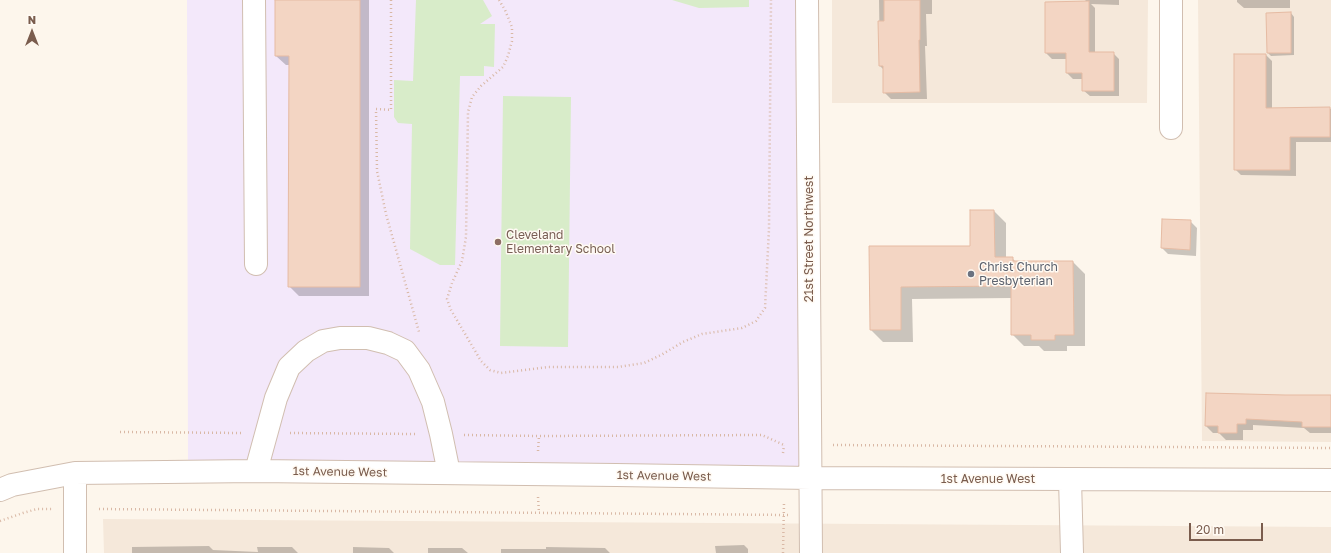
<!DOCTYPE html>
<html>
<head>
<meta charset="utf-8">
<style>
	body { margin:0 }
	#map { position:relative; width:1331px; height:553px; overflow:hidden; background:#fdf6ec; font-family:"Golos Text",sans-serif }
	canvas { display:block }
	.north { position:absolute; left:12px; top:12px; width:40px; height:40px; -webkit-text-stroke:3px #fffaf3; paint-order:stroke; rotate:0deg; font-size:11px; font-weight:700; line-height:16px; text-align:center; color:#7a5c4d }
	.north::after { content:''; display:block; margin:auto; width:14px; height:18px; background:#7a5c4d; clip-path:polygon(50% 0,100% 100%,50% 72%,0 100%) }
	.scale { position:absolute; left:1189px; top:523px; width:74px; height:18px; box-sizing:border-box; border:2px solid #7a5c4d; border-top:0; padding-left:5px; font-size:12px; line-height:14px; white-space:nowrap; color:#7a5c4d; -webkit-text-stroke:3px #fffaf3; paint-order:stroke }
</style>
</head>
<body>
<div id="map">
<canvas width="1331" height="553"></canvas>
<div class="north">N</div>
<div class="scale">20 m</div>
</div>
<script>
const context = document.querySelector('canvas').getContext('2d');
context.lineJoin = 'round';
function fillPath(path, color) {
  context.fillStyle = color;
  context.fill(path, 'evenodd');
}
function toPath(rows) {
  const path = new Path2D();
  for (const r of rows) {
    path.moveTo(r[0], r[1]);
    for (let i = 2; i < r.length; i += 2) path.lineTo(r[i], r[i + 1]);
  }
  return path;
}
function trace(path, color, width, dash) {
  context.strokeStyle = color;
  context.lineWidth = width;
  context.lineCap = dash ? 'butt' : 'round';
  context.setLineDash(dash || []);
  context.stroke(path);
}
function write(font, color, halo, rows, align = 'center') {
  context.font = font + ' "Golos Text",sans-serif';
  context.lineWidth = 3;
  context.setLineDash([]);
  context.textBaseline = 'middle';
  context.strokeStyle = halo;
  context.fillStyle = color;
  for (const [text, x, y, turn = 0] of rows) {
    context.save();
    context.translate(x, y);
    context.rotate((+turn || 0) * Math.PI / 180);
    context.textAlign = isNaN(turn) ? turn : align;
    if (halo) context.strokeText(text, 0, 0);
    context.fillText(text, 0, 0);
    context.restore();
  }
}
fillPath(toPath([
	[832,0,1148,0,1147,103,832,103],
	[1198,0,1331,0,1331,442,1202,441],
	[103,519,1331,527,1331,553,104,553]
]), '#f5e8da');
fillPath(toPath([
	[187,0,807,0,811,478,188,473]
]), '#f3e8fa');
fillPath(toPath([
	[416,0,483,0,492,16,480,24,495,24,494,67,484,66,484,76,460,76,455,265,440,265,410,249,412,124,398,123,394,117,394,80,413,81],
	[672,0,749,0,749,7,699,8],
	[503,96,571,97,568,347,500,346]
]), '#d8ecc9');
fillPath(toPath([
	[276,0,369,0,369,296,299,296,289,286,290,65,286,65,276,56],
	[879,0,932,0,932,14,926,14,927,46,925,46,927,99,891,99,884,92,884,70,880,66],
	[1085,0,1119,0,1119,5,1091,4,1095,8,1095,53,1113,53,1119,59,1119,96,1090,96,1083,90,1083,79,1073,79,1067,73,1067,59,1052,59,1046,53,1087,2],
	[1237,0,1290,0,1290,8,1244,8,1237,2],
	[1291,13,1294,17,1294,55,1271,56,1268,53,1267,14],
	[1235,55,1266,55,1272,61,1272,108,1329,108,1331,109,1331,142,1296,142,1296,176,1241,175,1235,169],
	[994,211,1006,223,1006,258,1012,258,1016,262,1073,262,1085,274,1085,346,1067,346,1067,351,1044,351,1039,346,1024,346,1012,334,1012,298,912,299,913,342,883,342,871,330,870,247,971,246],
	[1190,221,1197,228,1196,256,1168,254,1162,248],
	[1331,396,1331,433,1310,433,1304,428,1253,425,1253,430,1243,430,1243,440,1226,440,1219,433,1213,433,1206,426],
	[744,545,748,549,748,553,716,553,715,546],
	[209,546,213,550,258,552,257,547,292,547,298,553,132,553,132,547],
	[353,547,389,548,394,553,353,553],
	[546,547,605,548,610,553,501,553,501,549,546,549],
	[428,548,462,548,468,553,428,553]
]), '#0003');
const building = toPath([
	[275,0,360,0,360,287,288,287,289,56,275,56,275,0],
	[884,0,920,0,920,40,919,40,920,92,883,93,883,66,879,66,878,21,884,21,884,0],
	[1089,1,1089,52,1114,52,1114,91,1082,91,1082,73,1066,73,1066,53,1045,53,1045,2,1089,1],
	[1291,12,1291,53,1267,53,1266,13,1291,12],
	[1234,54,1266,54,1266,108,1330,107,1330,137,1290,137,1290,170,1234,170,1234,54],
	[970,210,994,210,995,257,1013,257,1013,261,1073,261,1074,335,1055,335,1055,340,1031,340,1031,335,1011,335,1011,286,901,287,901,330,870,330,869,246,970,246,970,210],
	[1162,219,1191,220,1190,250,1161,248,1162,219],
	[1206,393,1285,395,1331,395,1331,427,1302,427,1302,422,1246,419,1246,424,1237,424,1237,433,1218,433,1218,426,1205,426,1206,393]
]);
fillPath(building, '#f3d5c3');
trace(building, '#e6bba3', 1);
const minor = toPath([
	[254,0,256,264],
	[807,0,811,553],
	[1171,0,1171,128],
	[256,471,276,398,289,367,306,351,323,341,340,338,368,338,388,343,405,351,419,370,433,402,441,434,449,473],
	[1070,479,1072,553],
	[0,490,12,485,75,473,256,471,616,475,811,478,1331,480],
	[75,553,75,473]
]);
trace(minor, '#d1beb0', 24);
trace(toPath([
	[391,0,391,110,376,109,377,171,386,214,419,332],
	[499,0,505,10,512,27,512,41,508,56,503,67,481,86,472,97,468,112,466,237,462,261,452,283,447,299,451,310,481,361,490,370,501,373,548,367,618,367,644,363,661,355,683,342,702,334,742,328,756,321,765,308,769,229,771,0],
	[120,432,243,433],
	[290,433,417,434],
	[464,435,539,436,762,435,784,445],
	[833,445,1331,448],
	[538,451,539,436],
	[783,453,784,445],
	[538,497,539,513],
	[99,509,788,515],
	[0,521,23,513,37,509,52,509],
	[783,553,784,503]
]), '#d9b8a5', 2.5, [1, 3]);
trace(minor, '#fff', 22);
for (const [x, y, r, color] of [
	[498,242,4,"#8d6e63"],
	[971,274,4,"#6b7280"]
]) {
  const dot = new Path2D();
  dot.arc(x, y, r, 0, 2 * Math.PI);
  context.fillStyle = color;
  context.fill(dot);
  trace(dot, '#fffaf3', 1.5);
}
write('12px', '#785e54', '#fffaf3', [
	["Cleveland",506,235],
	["Elementary School",506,249]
], 'left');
write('12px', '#7a5c4d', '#fffaf3', [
	["21st Street Northwest",809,239,-90],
	["1st Avenue West",340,472,1],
	["1st Avenue West",664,476,1],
	["1st Avenue West",988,479]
]);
write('12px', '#5b616d', '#fffaf3', [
	["Christ Church",979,267],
	["Presbyterian",979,281]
], 'left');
</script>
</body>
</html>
